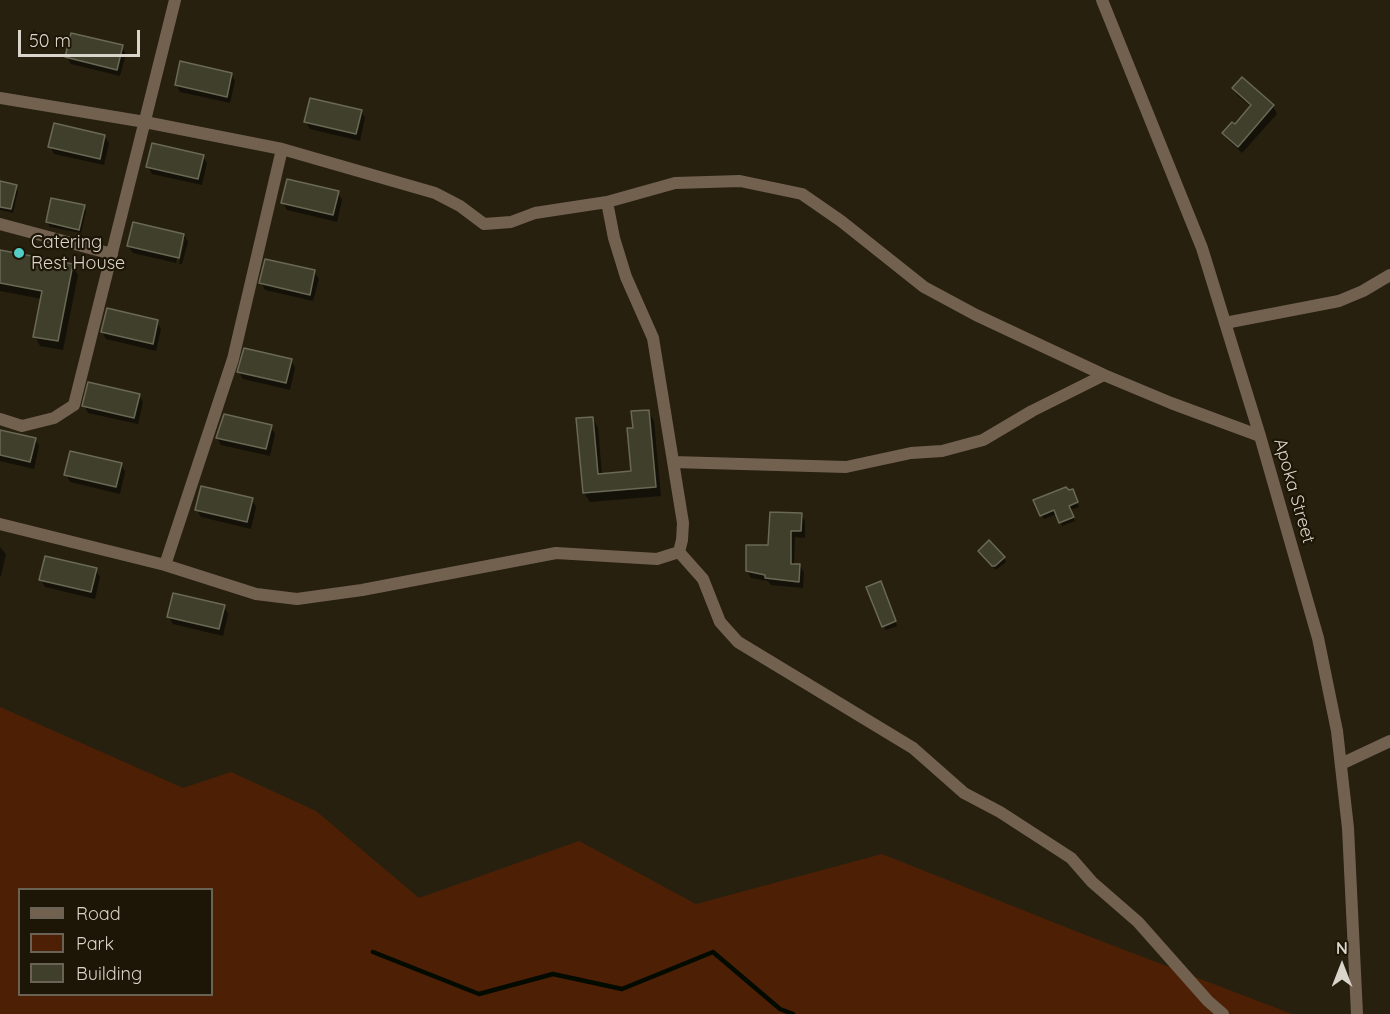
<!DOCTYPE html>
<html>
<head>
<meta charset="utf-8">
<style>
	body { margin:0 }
	#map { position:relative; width:1390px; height:1014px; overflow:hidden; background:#27200f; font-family:Quicksand,sans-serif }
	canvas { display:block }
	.legend { position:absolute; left:18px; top:888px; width:195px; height:108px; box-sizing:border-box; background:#1d1606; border:2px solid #696255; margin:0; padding:8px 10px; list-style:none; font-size:18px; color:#dad5cb }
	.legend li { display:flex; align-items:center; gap:12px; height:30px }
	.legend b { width:30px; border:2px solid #696255 }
	.north { position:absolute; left:1312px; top:936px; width:60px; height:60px; -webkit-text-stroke:4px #1d1606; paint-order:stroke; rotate:0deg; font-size:16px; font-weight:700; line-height:24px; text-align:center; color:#dad5cb }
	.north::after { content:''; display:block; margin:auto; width:21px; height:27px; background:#dad5cb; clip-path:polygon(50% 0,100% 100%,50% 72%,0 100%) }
	.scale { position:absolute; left:18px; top:30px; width:122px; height:27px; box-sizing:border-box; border:3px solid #dad5cb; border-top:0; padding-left:8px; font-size:18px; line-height:21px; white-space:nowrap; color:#dad5cb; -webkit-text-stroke:4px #1d1606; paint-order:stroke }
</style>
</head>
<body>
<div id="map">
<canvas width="1390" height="1014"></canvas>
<ul class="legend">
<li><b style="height:8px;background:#736150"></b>Road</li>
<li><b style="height:16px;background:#4d2006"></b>Park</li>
<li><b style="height:16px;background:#3f3f2c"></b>Building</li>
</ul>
<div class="north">N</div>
<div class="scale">50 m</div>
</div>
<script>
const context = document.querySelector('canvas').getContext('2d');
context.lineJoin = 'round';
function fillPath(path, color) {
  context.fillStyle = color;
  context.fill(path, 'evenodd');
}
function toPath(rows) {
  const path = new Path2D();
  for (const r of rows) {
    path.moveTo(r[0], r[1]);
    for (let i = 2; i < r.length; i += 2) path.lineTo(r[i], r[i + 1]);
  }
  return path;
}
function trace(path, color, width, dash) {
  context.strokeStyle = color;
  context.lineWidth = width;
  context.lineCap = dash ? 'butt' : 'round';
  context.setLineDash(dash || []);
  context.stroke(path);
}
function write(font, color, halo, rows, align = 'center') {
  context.font = font + ' Quicksand,sans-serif';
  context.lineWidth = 4.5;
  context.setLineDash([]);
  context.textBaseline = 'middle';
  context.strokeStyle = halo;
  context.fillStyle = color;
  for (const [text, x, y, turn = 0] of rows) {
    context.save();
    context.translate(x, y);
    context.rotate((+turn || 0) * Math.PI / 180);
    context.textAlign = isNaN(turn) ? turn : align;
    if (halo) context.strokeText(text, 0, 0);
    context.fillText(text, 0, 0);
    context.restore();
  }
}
fillPath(toPath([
	[0,707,183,788,231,772,316,811,419,898,579,841,696,904,882,854,1088,936,1292,1014,0,1014],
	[20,890,212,890,212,994,20,994]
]), '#4d2006');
fillPath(toPath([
	[122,47,126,54,120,76,71,64,67,57],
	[231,74,235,81,230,103,180,92,176,84],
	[1242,79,1273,106,1277,114,1242,153,1228,140,1224,133,1235,126,1251,107,1237,95,1233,88],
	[361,111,365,118,360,141,310,129,306,122],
	[104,136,109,143,104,165,54,154,50,146],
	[203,156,207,163,202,185,152,174,148,166],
	[0,183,16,186,18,191,13,213,0,210],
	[338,193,342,200,337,222,287,210,283,203],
	[84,206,86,211,81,233,50,227,47,222],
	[184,235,188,242,182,264,179,264,185,239,182,239,176,263,133,253,128,246],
	[0,252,72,266,78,275,63,350,40,346,35,336,42,299,0,291],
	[314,272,319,279,313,301,265,290,261,282],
	[157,322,161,329,156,351,106,339,102,332],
	[291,360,295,368,290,390,243,379,239,372],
	[139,395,143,402,138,424,88,413,84,405],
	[648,411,654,421,661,496,590,502,584,493,593,418,598,428,602,475,633,472],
	[271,427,275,434,270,456,221,445,217,438],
	[0,431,35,439,39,446,34,469,0,461],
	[121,464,125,472,120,494,70,482,66,475],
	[1074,495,1079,507,1070,510,1075,521,1062,526,1057,514,1044,519,1041,515],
	[252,500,256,507,251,529,201,517,197,510],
	[801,514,805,521,805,538,795,537,794,565,800,565,804,573,803,588,771,585,768,581,751,578,747,571],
	[0,547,6,554,1,576,0,576],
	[982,555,1004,558,1006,562,996,570],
	[96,570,100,577,95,599,45,587,41,580],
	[883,587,897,626,886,630,883,626],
	[224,606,228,614,223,636,173,624,169,617]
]), '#0007');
trace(toPath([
	[373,952,479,994,553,974,622,989,713,952,780,1009,793,1014]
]), '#030a00', 4.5);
const building = toPath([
	[71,33,123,45,117,70,65,57,71,33],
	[180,61,232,73,227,97,175,85,180,61],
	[1242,77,1274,105,1238,147,1222,133,1232,122,1235,124,1251,105,1232,88,1242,77],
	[310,98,362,110,356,134,304,122,310,98],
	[54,123,105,135,100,159,48,147,54,123],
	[152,143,204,155,198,179,146,167,152,143],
	[287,179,339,191,333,215,281,203,287,179],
	[0,181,17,185,11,209,0,207,0,181],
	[51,198,85,205,79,230,46,222,51,198],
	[133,222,184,234,179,258,127,246,133,222],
	[0,250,73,264,58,341,33,337,42,291,0,283,0,250],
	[265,259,315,270,310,295,259,283,265,259],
	[107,308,158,320,153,344,101,332,107,308],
	[244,348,292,359,286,383,237,372,244,348],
	[88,382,140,394,134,418,82,406,88,382],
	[649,410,656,487,583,493,576,418,593,417,598,474,631,471,627,428,633,428,631,411,649,410],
	[224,414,272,425,266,449,216,438,224,414],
	[0,430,36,438,30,462,0,455,0,430],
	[70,451,122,463,116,487,64,475,70,451],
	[201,486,253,498,247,522,195,510,201,486],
	[1066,487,1069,490,1073,489,1078,502,1069,506,1074,517,1059,523,1054,510,1040,516,1033,500,1066,487],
	[770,512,802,513,801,531,791,531,791,564,800,564,799,582,765,578,765,575,746,571,746,545,768,545,770,512],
	[989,540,1005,557,995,566,992,566,978,551,989,540],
	[45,556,97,568,91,592,39,580,45,556],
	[881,581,896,621,882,627,866,587,881,581],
	[173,593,225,605,219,629,167,617,173,593]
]);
fillPath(building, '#3f3f2c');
trace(building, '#696955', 1.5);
trace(toPath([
	[1102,0,1202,248,1260,436,1318,638,1337,731,1348,828,1357,1014],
	[0,98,145,122,282,149,435,193,460,206,484,224,511,222,535,213,607,202,675,183,740,181,802,194,841,221,924,287,976,315,1104,375,1171,403,1260,436],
	[607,202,614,238,626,277,653,338,683,523,682,540,679,552],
	[0,224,112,254],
	[1225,323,1339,301,1363,291,1390,275],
	[0,419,22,426,54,418,74,405,175,0],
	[673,462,846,467,911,453,942,451,983,440,1032,411,1104,375],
	[0,524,165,565,256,594,297,599,362,590,556,553,657,559,679,552],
	[679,552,703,579,720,622,738,642,913,748,964,793,1000,812,1071,858,1092,882,1138,922,1208,1001,1223,1014],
	[165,565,233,359,282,149],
	[1341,764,1390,741]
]), '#736150', 12);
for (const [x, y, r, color] of [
	[19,253,6,"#54cdc7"]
]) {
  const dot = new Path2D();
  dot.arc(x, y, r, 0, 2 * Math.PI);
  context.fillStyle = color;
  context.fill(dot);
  trace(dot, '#1d1606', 2);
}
write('18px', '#dad5cb', '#1d1606', [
	["Catering",31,243],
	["Rest House",31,264]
], 'left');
write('18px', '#dad5cb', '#1d1606', [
	["Apoka Street",1294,491,74]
]);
</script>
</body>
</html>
